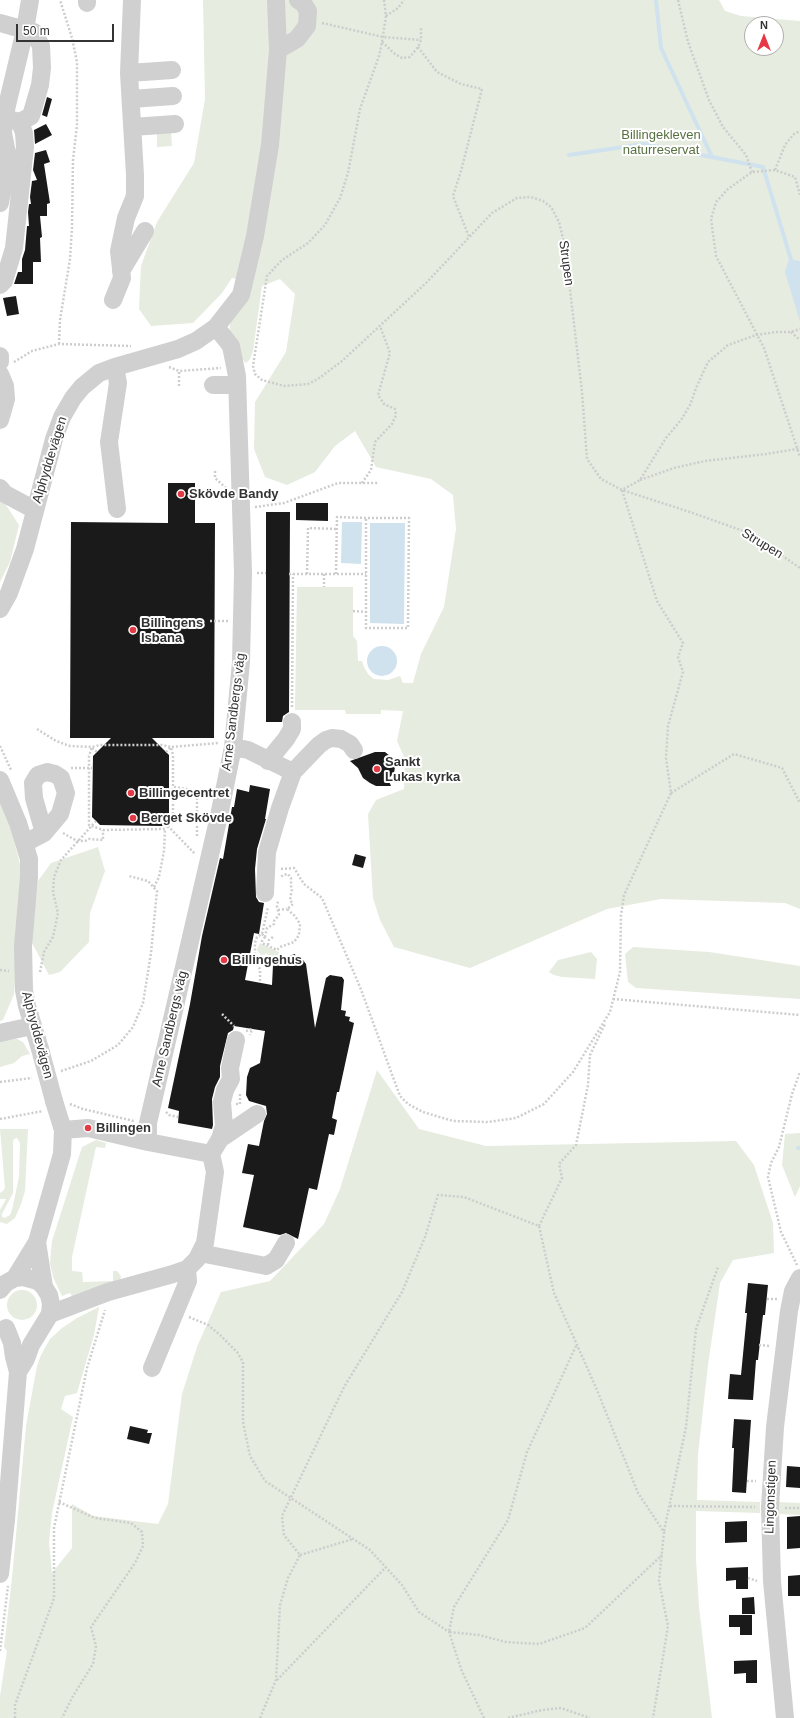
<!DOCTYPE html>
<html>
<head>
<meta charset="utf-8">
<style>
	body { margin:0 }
	#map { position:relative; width:800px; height:1718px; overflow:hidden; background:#fff; font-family:Helvetica,sans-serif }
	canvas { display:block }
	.north { position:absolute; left:744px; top:16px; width:40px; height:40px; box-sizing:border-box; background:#fff; border:1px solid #adadad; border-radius:50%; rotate:0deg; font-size:11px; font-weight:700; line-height:16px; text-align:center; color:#333 }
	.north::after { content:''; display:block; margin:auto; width:14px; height:18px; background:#e63946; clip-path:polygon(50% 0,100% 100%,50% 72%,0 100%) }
	.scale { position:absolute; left:16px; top:24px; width:98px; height:18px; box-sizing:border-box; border:2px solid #333; border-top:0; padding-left:5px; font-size:12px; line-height:14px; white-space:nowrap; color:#333; -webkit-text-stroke:3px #fff; paint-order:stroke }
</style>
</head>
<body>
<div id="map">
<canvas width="800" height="1718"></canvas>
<div class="north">N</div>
<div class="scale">50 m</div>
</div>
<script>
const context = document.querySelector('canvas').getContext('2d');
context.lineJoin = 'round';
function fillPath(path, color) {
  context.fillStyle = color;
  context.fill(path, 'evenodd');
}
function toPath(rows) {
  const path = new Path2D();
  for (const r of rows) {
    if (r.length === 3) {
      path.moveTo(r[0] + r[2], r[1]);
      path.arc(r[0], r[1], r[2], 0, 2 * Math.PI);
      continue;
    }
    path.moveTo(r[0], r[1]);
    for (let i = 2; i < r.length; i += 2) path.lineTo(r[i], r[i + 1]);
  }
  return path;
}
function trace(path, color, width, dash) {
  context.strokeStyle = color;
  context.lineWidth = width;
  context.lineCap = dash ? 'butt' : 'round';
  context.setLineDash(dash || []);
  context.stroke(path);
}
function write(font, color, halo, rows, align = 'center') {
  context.font = font + ' Helvetica,sans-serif';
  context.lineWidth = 4;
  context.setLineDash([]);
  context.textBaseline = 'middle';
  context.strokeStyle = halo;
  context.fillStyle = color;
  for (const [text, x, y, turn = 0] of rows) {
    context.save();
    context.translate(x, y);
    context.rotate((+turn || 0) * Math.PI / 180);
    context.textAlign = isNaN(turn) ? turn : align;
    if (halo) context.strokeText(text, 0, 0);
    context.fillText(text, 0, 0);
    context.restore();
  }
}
fillPath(toPath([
	[203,0,719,0,725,11,741,16,800,21,800,909,785,903,661,899,607,909,470,968,394,947,380,920,373,898,368,814,376,800,404,789,405,759,397,741,403,711,381,710,381,714,346,714,345,710,295,710,297,587,353,587,353,636,357,641,358,661,362,661,364,667,368,674,374,679,388,680,400,676,403,683,413,683,421,654,444,607,456,529,453,495,431,479,376,467,355,431,335,446,315,472,287,485,265,477,254,449,255,402,286,352,295,294,280,279,262,286,253,351,250,359,246,363,243,360,229,335,230,324,249,282,232,278,222,293,193,323,151,326,139,309,141,266,157,222,194,163,205,99],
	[752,24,776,24,776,48,752,48],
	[157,132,171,132,172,146,157,147],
	[0,499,4,502,19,525,10,562,0,582],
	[0,799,9,821,23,876,14,994,3,1020,0,1021],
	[98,847,105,871,90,913,89,942,60,972,49,975,30,939,38,881,51,863],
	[260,943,279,952,280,957,269,957,266,953,265,955,261,955,257,950],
	[633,947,709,952,800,966,800,999,636,988,628,982,625,954],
	[591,952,597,959,595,979,562,977,554,975,549,972,558,960],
	[17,1039,23,1042,30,1054,22,1056,14,1063,0,1067,0,1040],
	[377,1070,419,1129,486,1146,736,1141,754,1165,773,1223,774,1253,733,1260,720,1283,708,1365,698,1454,697,1500,760,1502,760,1513,696,1511,696,1559,699,1607,712,1718,0,1718,0,1696,7,1651,4,1647,12,1578,26,1426,37,1366,41,1355,50,1339,62,1328,77,1318,99,1307,94,1335,77,1393,65,1396,61,1409,73,1417,52,1513,49,1542,52,1573,72,1548,72,1504,93,1516,158,1524,168,1504,182,1394,197,1347,221,1292,270,1281,324,1224,340,1189],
	[0,1129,28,1129,25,1191,21,1204,15,1218,7,1224,0,1222,0,1210,6,1199,0,1199,0,1193,3,1191,5,1188],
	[17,1138,20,1143,19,1177,12,1210,10,1215,5,1218,2,1217,2,1214,13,1193,13,1141,14,1139],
	[800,1133,800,1186,795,1197,782,1165,785,1134],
	[96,1140,106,1143,105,1148,96,1147,72,1257,72,1271,82,1272,83,1282,113,1281,113,1271,117,1271,121,1276,120,1281,73,1298,70,1293,62,1296,53,1277,50,1263,52,1241,82,1147],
	[22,1305,15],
	[779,1502,800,1503,800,1515,779,1514]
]), '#e6ecdf');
fillPath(toPath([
	[789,259,800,261,800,322,785,272],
	[342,522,362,522,361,564,341,563],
	[370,523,405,523,404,624,370,623],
	[382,661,15]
]), '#cfe2ee');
trace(toPath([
	[656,0,661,48,712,157],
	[569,155,644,144,763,167,792,263],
	[798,1148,800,1148]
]), '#cfe2ee', 4);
fillPath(toPath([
	[47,97,52,99,47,117,42,115],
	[46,124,52,135,35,144,34,130],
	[46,150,50,162,44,164,50,203,47,204,47,216,40,216,42,237,40,238,41,262,33,262,33,284,14,284,18,272,22,272,22,259,25,250,27,226,29,226,28,212,29,204,31,204,30,197,32,181,37,180,33,170,35,153],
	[16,296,19,314,7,316,3,298],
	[168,483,195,483,195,523,215,523,214,738,152,738,169,755,169,819,162,826,100,825,92,817,93,756,111,738,70,738,71,522,168,523],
	[296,503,328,503,328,521,296,520],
	[266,512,290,512,289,712,283,716,282,722,266,722],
	[375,752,385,752,396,761,394,773,388,779,391,786,376,786,370,783,363,778,358,768,350,761],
	[250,785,270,789,265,819,266,819,257,849,255,869,256,897,259,902,264,903,259,934,254,933,245,980,272,985,273,965,276,960,295,954,296,959,303,960,306,964,315,1028,326,978,330,975,342,977,344,980,341,1010,346,1011,345,1016,350,1017,349,1021,354,1023,339,1092,337,1092,332,1118,337,1120,334,1135,329,1134,317,1190,309,1188,298,1239,286,1233,280,1235,243,1227,254,1175,242,1173,248,1144,259,1146,264,1121,267,1114,266,1106,249,1101,246,1095,247,1077,250,1068,260,1063,265,1031,234,1026,233,1030,228,1033,220,1066,220,1077,215,1087,212,1099,213,1125,212,1129,178,1123,179,1111,168,1108,190,1004,202,936,220,858,223,859,232,807,234,807,237,789,249,792],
	[355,854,366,857,363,868,352,865],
	[748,1283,768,1285,765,1315,763,1315,758,1360,756,1360,753,1400,728,1399,730,1374,741,1375,747,1313,745,1313],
	[734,1419,751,1420,746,1493,732,1492,734,1448,732,1448],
	[130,1426,148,1430,147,1433,152,1433,149,1444,127,1439],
	[787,1466,800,1467,800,1488,786,1487],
	[800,1516,800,1548,787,1549,787,1517],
	[747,1521,747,1542,725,1543,725,1522],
	[748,1567,748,1589,736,1589,736,1580,726,1581,726,1568],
	[800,1575,800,1596,788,1596,788,1576],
	[754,1597,755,1614,742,1614,742,1598],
	[729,1615,752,1615,752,1635,740,1635,740,1627,729,1627],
	[757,1660,757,1683,746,1683,746,1673,734,1674,734,1661]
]), '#1a1a1a');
trace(toPath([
	[384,0,386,16,382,42,379,56,360,109,348,173,340,198,325,225,308,243,282,260,267,276,253,366,255,374,262,380,284,386,308,384,318,379,342,361,426,283,492,213,517,198,531,197,543,201,551,207,559,222,565,247,582,392,587,459,601,479,622,490,690,512,749,533,800,568],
	[678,0,688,42,709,100,723,127,746,155,752,172],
	[386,16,398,8,404,0],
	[322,23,383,37,421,40],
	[382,42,395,54,402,58,410,57,418,47,421,40,421,27],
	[418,47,437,72,461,84,482,89,461,171,453,196,469,237],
	[775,170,785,145,794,134,800,131],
	[800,195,795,177,775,170,752,172,728,189,716,202,711,219,716,256,764,348,800,457],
	[791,332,800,340],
	[59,344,60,320,70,259,72,227,73,160,77,125,77,62,72,38,60,0],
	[14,362,32,351,59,344,131,346],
	[169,367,179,371,221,368],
	[179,386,179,371],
	[215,471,215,478,226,488],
	[640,480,674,468,705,461,766,454,797,449,800,447],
	[362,483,371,470,375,442,392,424,396,415,395,409,384,404,378,395,390,353,380,326],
	[255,507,284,503,338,483,379,483],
	[257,573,266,573],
	[289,574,366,574],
	[307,574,308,528,337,529],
	[324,574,324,587],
	[336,574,337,517,366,518,409,518,408,628,366,628,366,518],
	[353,611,366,612],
	[210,621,228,621],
	[292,707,293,574],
	[37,729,56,741,70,746,92,747,100,745,162,745,171,747,173,755,173,819,165,829,103,830,89,825,89,756,92,747],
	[0,746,11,770],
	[92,748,97,752],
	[166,752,171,747,219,743],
	[71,768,92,768],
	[174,787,192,790,197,796,197,838],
	[671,793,734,754,782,768,800,803],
	[165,823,195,854],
	[63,833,77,841,85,841,89,839,103,840,103,830],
	[281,869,294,868,304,884,322,898,360,987,400,1096,408,1104,423,1112,453,1121,488,1122,516,1118,544,1104,573,1072,610,1012,620,972,621,915,624,895,671,793,666,758,668,726,683,672,678,657,683,643,657,601,622,490,640,480,666,438,681,420,690,405,696,388,708,362,728,345,756,335,776,332,791,332,800,329],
	[154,887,159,877,164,851,165,829],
	[278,910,287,909],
	[262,934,265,937,267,928,274,924,274,921,279,915,277,906,278,901],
	[265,937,262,941,262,943,277,950,280,947,294,942,299,935,300,924,295,916,287,909,293,904,290,900,292,889,291,886,291,878,288,874,283,875,280,878],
	[268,945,269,940,273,937],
	[0,970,9,971],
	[40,972,44,952,53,937,58,913,53,892,54,877,61,860,96,821],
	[260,981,260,969,255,962,255,943,257,937,262,934,268,907],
	[613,999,800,1015],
	[222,1014,234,1026],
	[246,1031,252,1029,250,1035],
	[61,1071,91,1061,118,1045,133,1027,143,1003,151,953,157,891,148,881,129,876],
	[0,1082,32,1078],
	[70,1104,83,1109,134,1121],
	[236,1104,240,1104,240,1094],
	[166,1112,169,1115,178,1117],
	[0,1119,43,1111],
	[539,1226,562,1178,559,1164,576,1145,588,1085,590,1055,605,1024],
	[797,1265,781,1232,768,1177,771,1163,779,1147,792,1094,800,1072],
	[767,1299,777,1299],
	[189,1317,208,1325,219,1334,237,1352,243,1362,243,1422,250,1456,265,1481,370,1550,402,1585,419,1612,449,1632,461,1669,484,1718],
	[759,1345,770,1346],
	[576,1346,527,1452,508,1520,454,1607,449,1632,479,1635,506,1642,539,1644,585,1628,662,1555],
	[747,1481,756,1481],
	[59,1502,95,1518,131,1523,142,1532,143,1546,135,1563,91,1627,96,1646,93,1664,73,1696,62,1718],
	[670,1506,755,1507],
	[785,1508,800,1508],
	[664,1531,686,1427,696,1329,718,1267],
	[300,1555,353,1539],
	[748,1578,757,1581],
	[0,1651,8,1586],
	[277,1680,386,1567],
	[15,1718,15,1705,54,1598,54,1528,87,1368,105,1310],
	[260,1718,276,1680,280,1605,288,1578,300,1555,284,1535,282,1516,344,1387,402,1292,425,1237,438,1195,464,1197,539,1226,554,1293,597,1390,638,1493,664,1532,659,1581,668,1626,653,1718],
	[508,1718,542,1710,561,1708,590,1718]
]), '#cdcdcd', 2.5, [2, 2]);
trace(toPath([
	[87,0,87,3],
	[0,23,25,30,4,118,3,133],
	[278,50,297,39,307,26,308,11,303,3,298,0],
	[129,73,172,70],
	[131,99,173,96],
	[20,122,31,116,40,85,42,68,41,46,34,32,25,30,30,0],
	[132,127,175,124],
	[0,131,3,133,8,158,0,203],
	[121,271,145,231],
	[0,285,4,281,14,248,25,147,24,133,20,122,4,118],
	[113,300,122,278,119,251,126,218,135,196,135,175,129,73,132,0],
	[0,356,0,362],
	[115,367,118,383,109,442,117,509],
	[0,374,5,386,6,399,0,420],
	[213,385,237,385],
	[0,488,5,494,35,510],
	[0,609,9,593,25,549,54,439,62,417,73,398,82,387,99,373,115,367,178,349,196,341,216,327,241,295,255,236,270,145,278,50,276,0],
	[233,747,248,750,293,772,319,745,326,740,332,738,341,739,350,744,354,750],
	[268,761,286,739,292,729,292,722],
	[0,780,18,823,29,859,29,877,23,946,24,990,27,1006,40,1049],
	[25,843,44,833,60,814,66,793,61,778,55,774,47,772,38,775,33,783,34,798,44,833],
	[265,893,267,852,280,808,293,772],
	[0,1033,32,1026],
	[63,1130,88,1128,148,1142,211,1154],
	[220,1139,257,1114],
	[148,1142,148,1123,219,816,233,747,241,662,243,573,237,376,231,346,216,327],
	[37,1242,44,1287],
	[200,1253,266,1266,276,1260,286,1243],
	[15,1278,37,1242,62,1154,63,1130,54,1101],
	[0,1290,6,1283,15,1278,23,1277,38,1281,44,1287,49,1295,51,1304,50,1314,31,1345,26,1359,18,1372],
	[50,1314,108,1292,173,1274,187,1269,197,1259,205,1243,215,1172,211,1154,220,1139,224,1126,222,1102,225,1090,231,1079,230,1068,236,1040],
	[152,1368,188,1281,187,1269],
	[0,1574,6,1520,18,1372,14,1357,12,1343,6,1328],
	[785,1718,772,1581,770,1507,775,1427,789,1311,793,1291,800,1278]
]), '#d0d0d0', 18);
trace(toPath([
	[40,1049,54,1101]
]), '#d0d0d0', 18);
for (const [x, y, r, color] of [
	[181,494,4,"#e63946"],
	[133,630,4,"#e63946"],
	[377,769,4,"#e63946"],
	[131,793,4,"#e63946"],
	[133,818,4,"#e63946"],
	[224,960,4,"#e63946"],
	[88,1128,4,"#e63946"]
]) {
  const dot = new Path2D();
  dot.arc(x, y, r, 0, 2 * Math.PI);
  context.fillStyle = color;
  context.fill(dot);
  trace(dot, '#fff', 1.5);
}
write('13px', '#56703f', '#fff', [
	["Billingekleven",661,135],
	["naturreservat",661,150]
]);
write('13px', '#333', '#fff', [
	["Strupen",566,263,82],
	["Alphyddevägen",50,460,-73],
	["Strupen",762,544,31],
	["Arne Sandbergs väg",234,712,-83],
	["Arne Sandbergs väg",170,1029,-77],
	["Alphyddevägen",37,1035,75],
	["Lingonstigen",771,1497,-88]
]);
write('bold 13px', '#333', '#fff', [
	["Skövde Bandy",189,494],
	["Billingens",141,623],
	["Isbana",141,638],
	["Sankt",385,762],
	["Lukas kyrka",385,777],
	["Billingecentret",139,793],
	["Berget Skövde",141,818],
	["Billingehus",232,960],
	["Billingen",96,1128]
], 'left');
</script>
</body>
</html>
